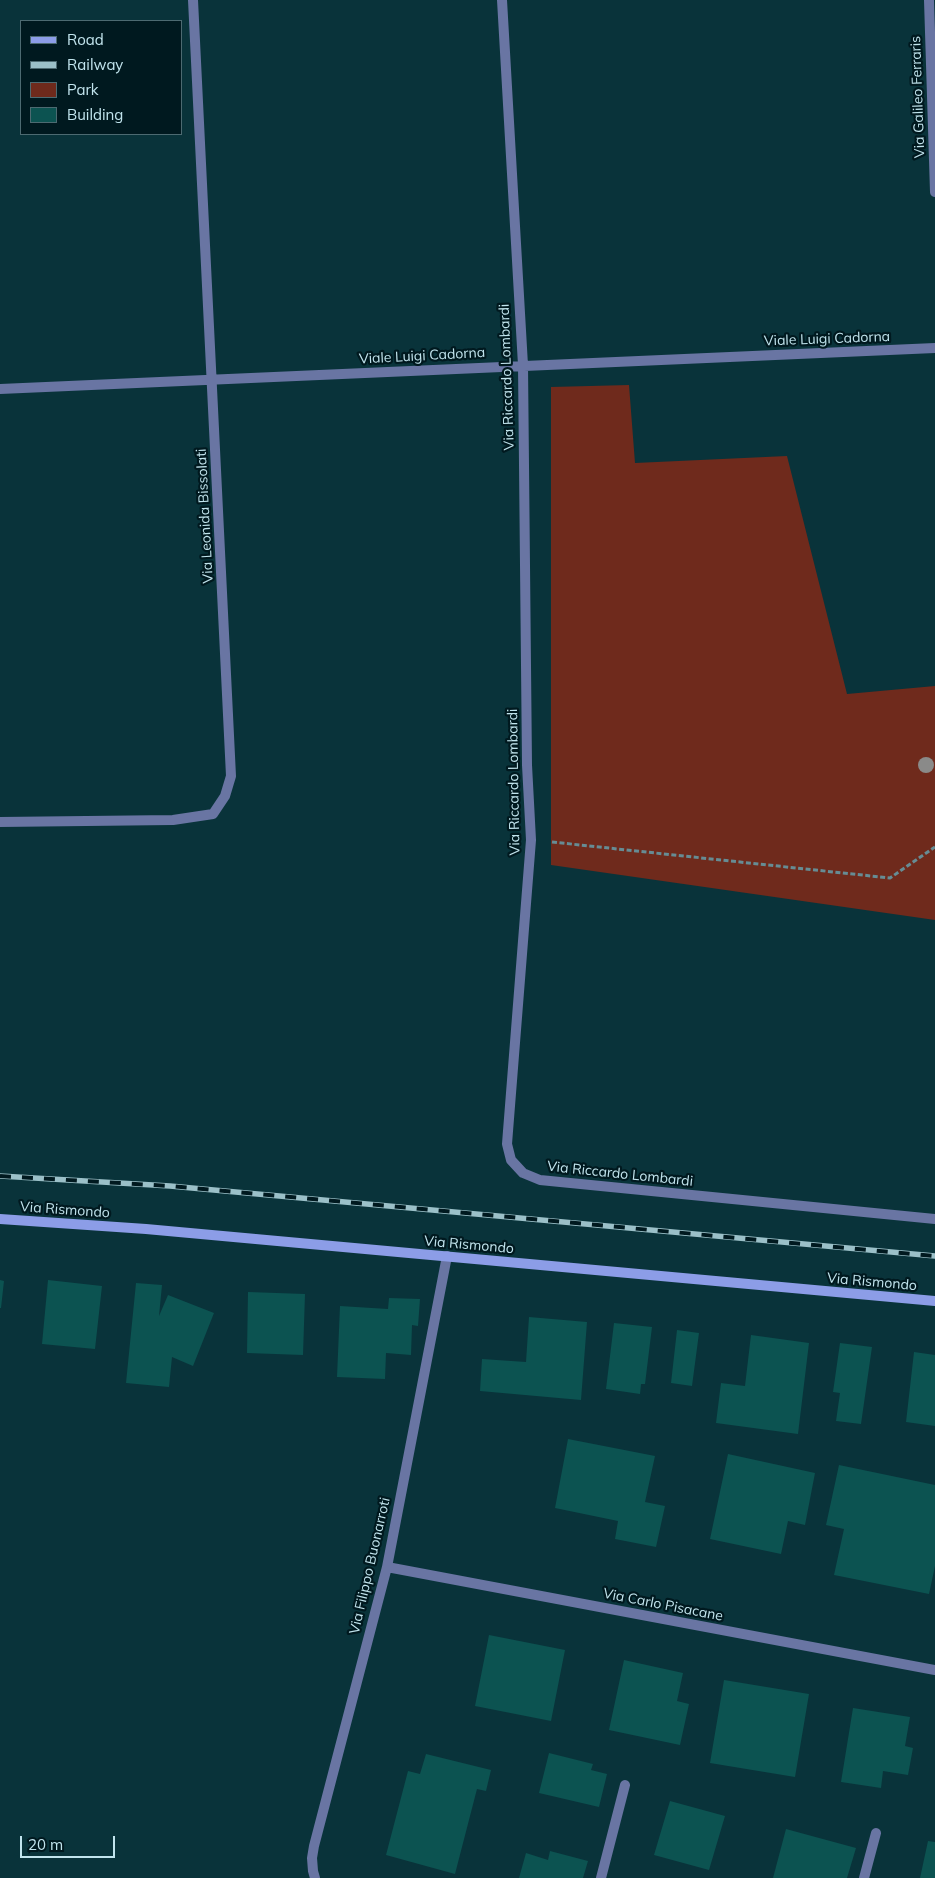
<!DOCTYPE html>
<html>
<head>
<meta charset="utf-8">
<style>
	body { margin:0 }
	#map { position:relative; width:935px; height:1878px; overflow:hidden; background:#09333a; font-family:Mulish,sans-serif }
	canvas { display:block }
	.legend { position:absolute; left:20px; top:20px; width:162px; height:115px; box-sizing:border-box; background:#00191f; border:1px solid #4d6a71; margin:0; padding:6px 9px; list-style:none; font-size:15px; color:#c1e4ed }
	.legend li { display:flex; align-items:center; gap:10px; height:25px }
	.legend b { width:25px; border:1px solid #4d6a71 }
	.scale { position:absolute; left:20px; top:1836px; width:95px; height:22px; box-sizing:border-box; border:2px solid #c1e4ed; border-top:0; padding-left:6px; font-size:15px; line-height:18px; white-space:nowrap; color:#c1e4ed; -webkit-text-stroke:4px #00191f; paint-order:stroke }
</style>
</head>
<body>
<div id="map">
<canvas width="935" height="1878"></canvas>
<ul class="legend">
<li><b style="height:6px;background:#8c9de7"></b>Road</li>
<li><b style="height:6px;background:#9bc0c8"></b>Railway</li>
<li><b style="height:14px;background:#6f2a1c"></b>Park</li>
<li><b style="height:14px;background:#0c5351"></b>Building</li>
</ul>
<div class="scale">20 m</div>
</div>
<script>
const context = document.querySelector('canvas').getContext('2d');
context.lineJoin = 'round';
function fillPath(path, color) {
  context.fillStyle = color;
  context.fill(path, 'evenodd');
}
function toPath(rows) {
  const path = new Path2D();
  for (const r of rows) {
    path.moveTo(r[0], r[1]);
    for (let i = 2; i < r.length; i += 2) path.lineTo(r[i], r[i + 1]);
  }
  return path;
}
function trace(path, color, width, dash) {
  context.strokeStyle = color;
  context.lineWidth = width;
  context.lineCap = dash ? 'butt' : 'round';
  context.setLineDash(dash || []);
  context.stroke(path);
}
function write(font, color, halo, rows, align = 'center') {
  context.font = font + ' Mulish,sans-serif';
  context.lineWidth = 4.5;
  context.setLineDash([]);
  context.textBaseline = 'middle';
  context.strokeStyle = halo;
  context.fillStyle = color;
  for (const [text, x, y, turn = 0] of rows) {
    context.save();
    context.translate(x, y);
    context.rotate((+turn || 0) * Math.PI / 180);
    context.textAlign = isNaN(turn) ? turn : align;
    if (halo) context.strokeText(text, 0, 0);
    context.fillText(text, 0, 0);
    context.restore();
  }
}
fillPath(toPath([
	[629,385,635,463,787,456,847,694,935,686,935,920,551,865,551,387]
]), '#6f2a1c');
fillPath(toPath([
	[0,1280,4,1281,1,1308,0,1308],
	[48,1280,102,1286,95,1349,42,1344],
	[136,1283,162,1285,159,1316,168,1295,214,1313,193,1366,172,1357,169,1387,126,1383],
	[248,1292,305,1294,303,1355,247,1353],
	[389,1298,420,1299,418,1326,412,1325,411,1355,386,1353,385,1379,337,1377,340,1306,388,1309],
	[529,1317,587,1322,581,1400,480,1391,482,1359,526,1362],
	[614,1323,652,1327,645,1384,641,1384,640,1394,606,1389],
	[677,1330,699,1333,692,1386,671,1383],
	[751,1335,809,1343,798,1434,716,1423,721,1383,745,1386],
	[840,1343,872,1347,861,1424,836,1421,840,1393,833,1392],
	[914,1352,935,1355,935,1426,906,1422],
	[568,1439,655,1456,645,1502,665,1506,656,1547,615,1539,618,1521,555,1508],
	[728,1454,815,1473,805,1525,788,1521,781,1554,710,1539],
	[839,1465,935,1485,935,1566,929,1594,834,1575,844,1529,826,1525],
	[489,1635,565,1650,551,1721,475,1706],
	[624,1660,683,1673,677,1701,689,1704,680,1745,609,1730],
	[724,1680,809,1694,795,1777,710,1763],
	[853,1708,910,1717,905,1746,913,1748,908,1775,883,1771,881,1788,841,1782],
	[549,1753,593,1764,591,1770,607,1774,599,1807,539,1793],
	[426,1754,491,1770,486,1791,477,1789,455,1874,386,1855,408,1771,420,1774],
	[670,1801,725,1816,709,1870,654,1855],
	[786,1829,856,1848,847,1878,773,1878],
	[928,1841,935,1842,935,1878,920,1878],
	[550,1851,588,1861,583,1878,519,1878,526,1853,548,1860]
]), '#0c5351');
trace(toPath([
	[552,842,890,878,935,847]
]), '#668c94', 3, [5, 2.5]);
trace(toPath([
	[502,0,523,365,527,765,531,840,508,1131,507,1144,511,1160,523,1173,540,1180,935,1219],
	[929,0,935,192],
	[0,389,935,348],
	[0,822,173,820,213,814,225,796,231,776,193,0],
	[387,1567,935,1670],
	[315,1878,313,1871,312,1858,314,1846,387,1567,447,1256],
	[601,1878,625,1785],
	[864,1878,876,1833]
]), '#6975a3', 10);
trace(toPath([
	[0,1219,146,1229,935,1301]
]), '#8c9de7', 10);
const rail = toPath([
	[0,1176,170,1186,935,1256]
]);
trace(rail, '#9bc0c8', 5.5);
trace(rail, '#00191f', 4, [11]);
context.fillStyle = '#8a8a89';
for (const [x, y] of [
	[926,765]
]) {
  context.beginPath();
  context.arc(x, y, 8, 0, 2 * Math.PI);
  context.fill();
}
write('14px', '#c1e4ed', '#00191f', [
	["Via Galileo Ferraris",918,97,-92],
	["Viale Luigi Cadorna",827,339,-2],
	["Viale Luigi Cadorna",422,356,-3],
	["Via Riccardo Lombardi",507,377,-92],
	["Via Leonida Bissolati",205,516,-93],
	["Via Riccardo Lombardi",514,782,-91],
	["Via Riccardo Lombardi",620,1174,6],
	["Via Rismondo",65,1210,4],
	["Via Rismondo",469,1245,5],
	["Via Rismondo",872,1282,5],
	["Via Filippo Buonarroti",370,1566,-77],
	["Via Carlo Pisacane",663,1605,11]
]);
</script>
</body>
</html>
